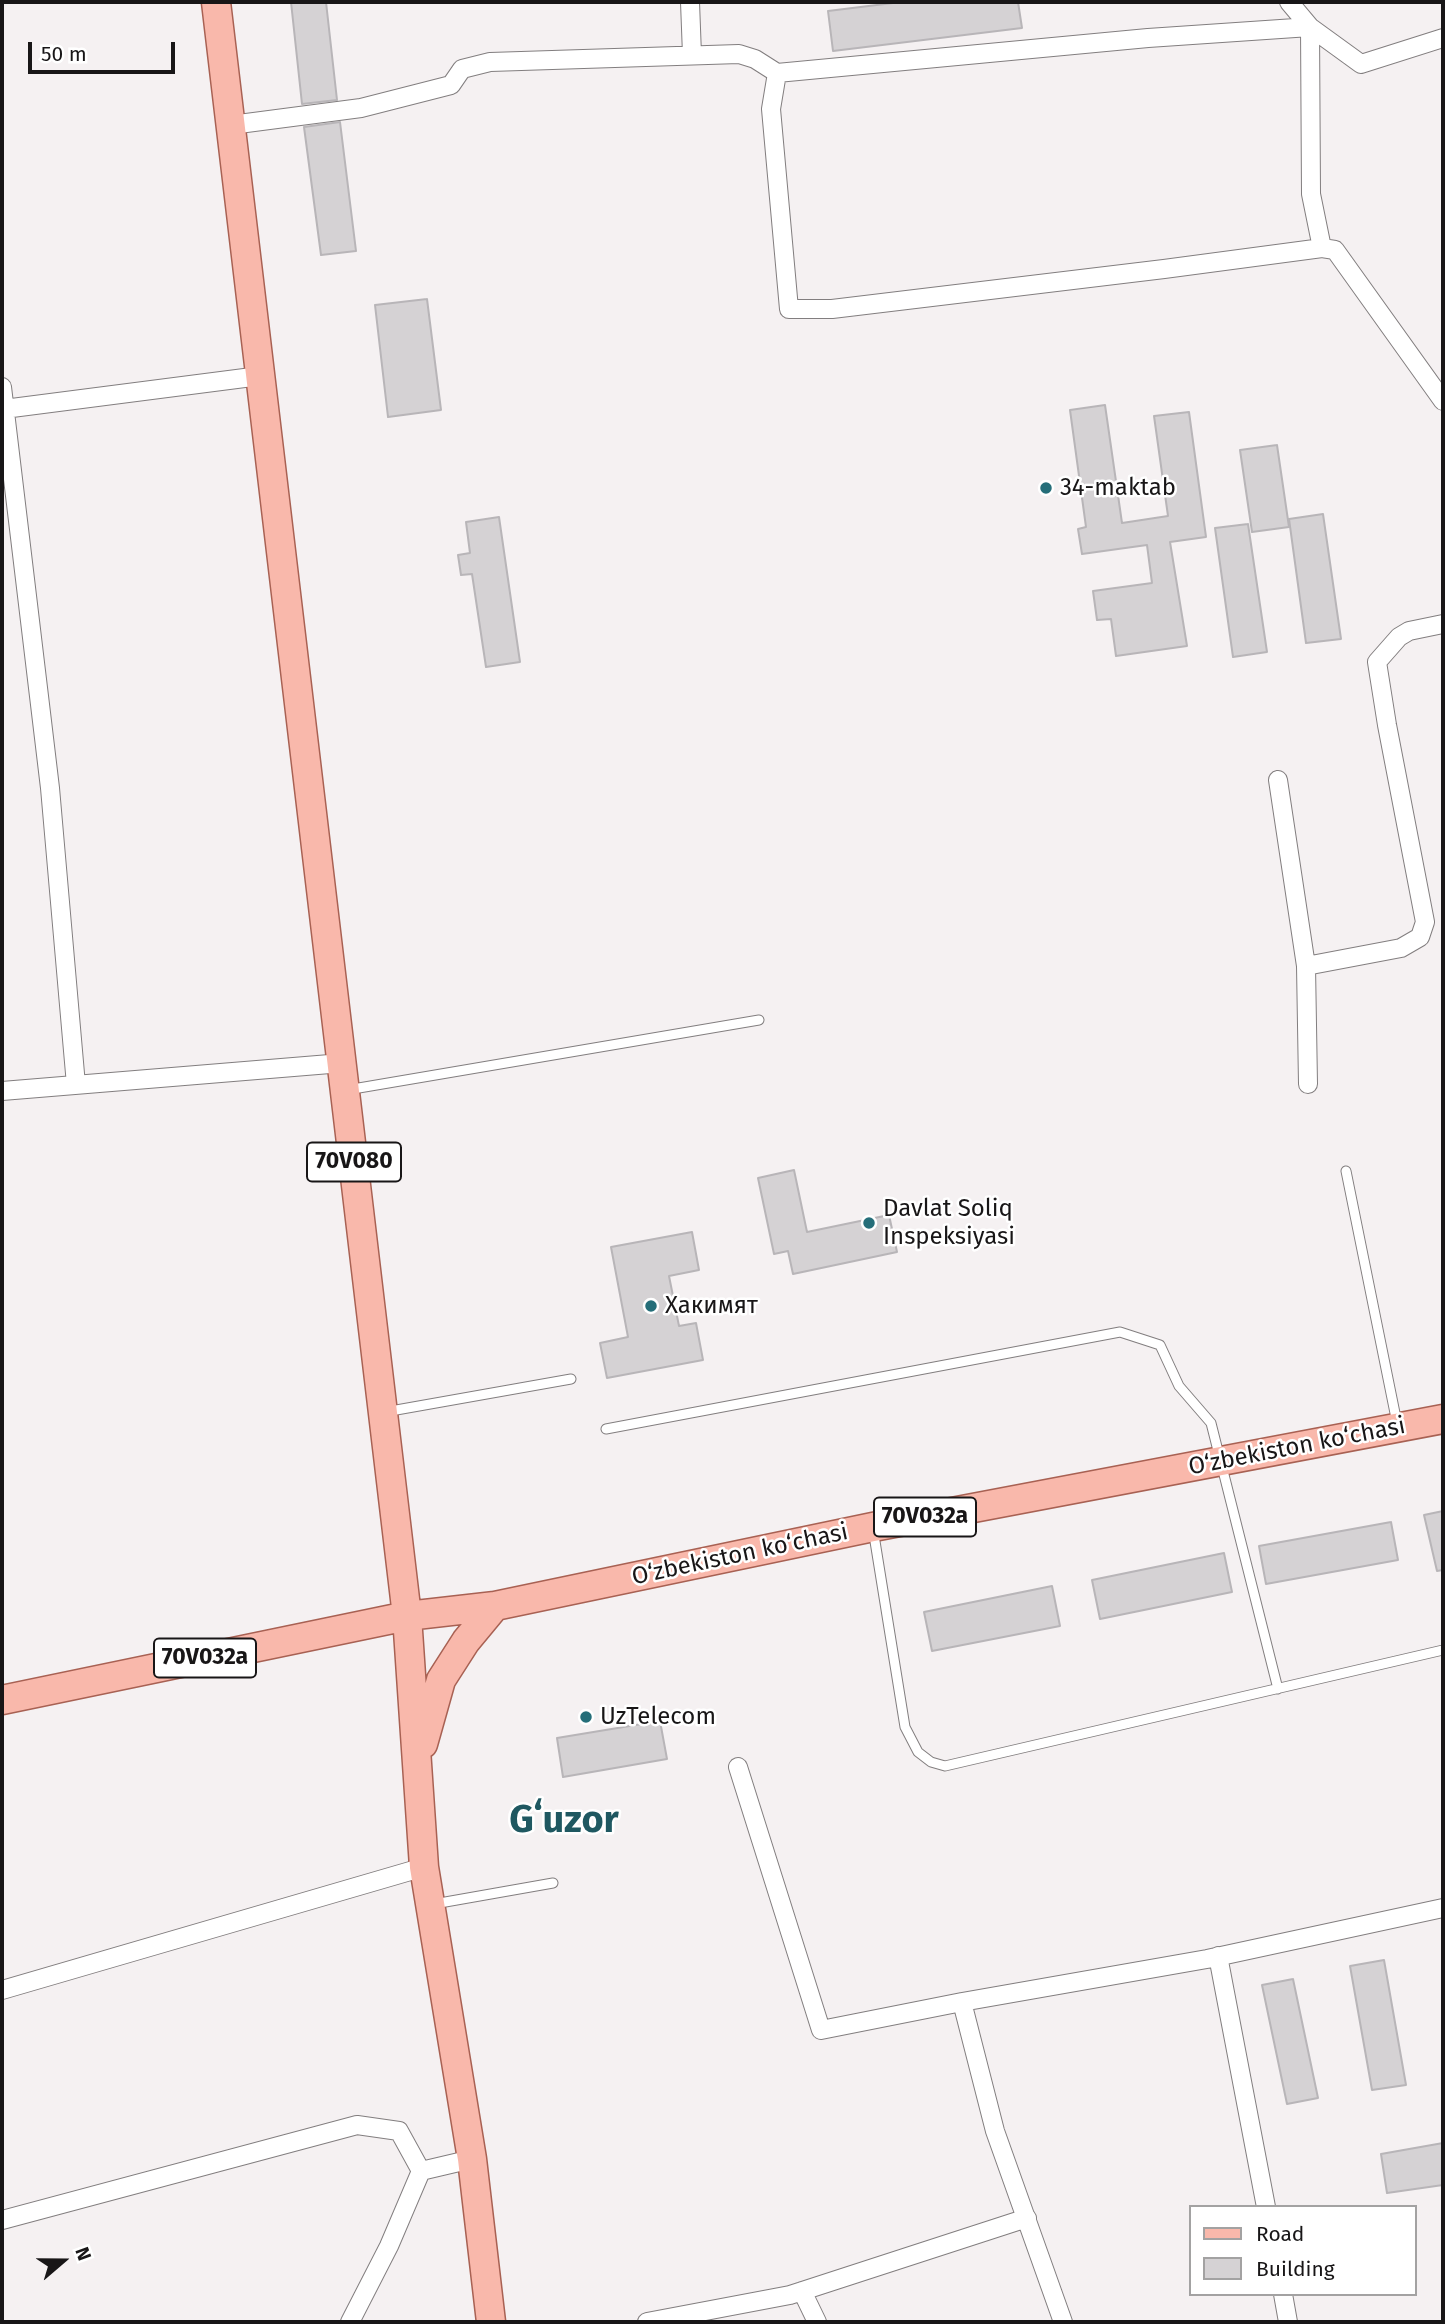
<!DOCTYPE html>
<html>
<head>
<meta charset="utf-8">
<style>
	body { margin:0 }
	#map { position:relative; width:1445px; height:2324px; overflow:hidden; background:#f5f1f2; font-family:"Fira Sans",sans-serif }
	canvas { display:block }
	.frame { position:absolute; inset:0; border:4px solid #181617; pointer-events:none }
	.legend { position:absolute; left:1189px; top:2205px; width:228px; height:91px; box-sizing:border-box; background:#fff; border:2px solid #a3a2a2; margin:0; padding:9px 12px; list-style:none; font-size:21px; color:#181617 }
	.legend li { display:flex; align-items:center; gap:14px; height:35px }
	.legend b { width:35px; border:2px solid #a3a2a2 }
	.north { position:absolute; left:28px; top:2226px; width:70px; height:70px; -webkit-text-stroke:5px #fff; paint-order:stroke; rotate:70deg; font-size:19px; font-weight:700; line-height:28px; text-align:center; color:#181617 }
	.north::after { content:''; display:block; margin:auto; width:24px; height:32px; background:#181617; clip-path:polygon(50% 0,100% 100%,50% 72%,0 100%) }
	.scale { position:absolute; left:28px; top:42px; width:147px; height:32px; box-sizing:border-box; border:4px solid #181617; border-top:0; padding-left:9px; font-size:21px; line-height:24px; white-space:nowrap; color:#181617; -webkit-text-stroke:5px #fff; paint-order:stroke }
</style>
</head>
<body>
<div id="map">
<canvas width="1445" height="2324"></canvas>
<div class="frame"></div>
<ul class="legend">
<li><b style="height:9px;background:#f9b8ab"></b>Road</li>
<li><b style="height:19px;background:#d5d2d4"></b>Building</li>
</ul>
<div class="north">N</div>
<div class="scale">50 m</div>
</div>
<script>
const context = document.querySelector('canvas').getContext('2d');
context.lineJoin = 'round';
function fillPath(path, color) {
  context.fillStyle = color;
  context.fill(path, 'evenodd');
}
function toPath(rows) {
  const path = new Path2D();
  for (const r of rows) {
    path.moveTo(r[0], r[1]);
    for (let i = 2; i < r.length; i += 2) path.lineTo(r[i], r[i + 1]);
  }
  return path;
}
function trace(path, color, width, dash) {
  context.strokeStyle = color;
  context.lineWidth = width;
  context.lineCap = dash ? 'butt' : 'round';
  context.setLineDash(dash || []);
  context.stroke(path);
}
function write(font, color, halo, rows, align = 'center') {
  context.font = font + ' "Fira Sans",sans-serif';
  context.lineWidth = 5;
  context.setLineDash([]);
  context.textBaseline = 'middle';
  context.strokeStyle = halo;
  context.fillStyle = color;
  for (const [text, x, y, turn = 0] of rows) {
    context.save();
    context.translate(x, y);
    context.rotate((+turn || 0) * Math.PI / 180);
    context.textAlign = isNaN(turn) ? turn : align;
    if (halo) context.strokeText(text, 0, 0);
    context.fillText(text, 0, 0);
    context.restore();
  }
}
const building = toPath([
	[291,2,326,2,337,100,302,104,291,2],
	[901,2,1018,2,1022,28,833,51,828,11,901,2],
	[340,122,356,251,321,255,304,127,340,122],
	[427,299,441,410,388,417,375,305,427,299],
	[1105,405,1122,523,1168,516,1154,416,1189,412,1206,537,1170,542,1187,646,1116,656,1111,619,1097,620,1093,591,1152,583,1147,545,1082,554,1078,529,1086,527,1070,410,1105,405],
	[1277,445,1289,527,1252,532,1240,450,1277,445],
	[1323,514,1341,639,1306,643,1289,519,1323,514],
	[499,517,520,662,486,667,472,574,461,575,458,555,470,553,466,522,499,517],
	[1248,524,1267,652,1233,657,1215,528,1248,524],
	[794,1170,807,1232,889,1215,897,1252,793,1274,788,1251,774,1254,758,1178,794,1170],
	[692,1232,699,1270,669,1276,679,1326,696,1323,703,1360,607,1378,600,1343,628,1337,611,1247,692,1232],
	[1443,1511,1443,1570,1437,1571,1424,1515,1443,1511],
	[1391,1522,1398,1560,1266,1584,1259,1546,1391,1522],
	[1224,1553,1232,1592,1100,1619,1092,1580,1224,1553],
	[1052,1586,1060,1626,932,1651,924,1612,1052,1586],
	[660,1721,667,1759,563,1777,557,1738,660,1721],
	[1384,1960,1406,2085,1372,2090,1350,1966,1384,1960],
	[1293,1979,1318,2098,1287,2104,1262,1985,1293,1979],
	[1443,2143,1443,2185,1387,2193,1381,2154,1443,2143]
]);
fillPath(building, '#d5d2d4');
trace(building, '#b8b5b8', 2);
const lane = toPath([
	[347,1090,759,1020],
	[1346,1171,1397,1423],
	[385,1412,571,1379],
	[606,1429,1120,1332,1160,1345,1179,1386,1211,1423,1278,1689],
	[873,1529,905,1727,918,1752,931,1762,945,1766,1443,1650],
	[434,1904,553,1883]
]);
const street = toPath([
	[690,2,692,55],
	[1289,2,1310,27,1361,64,1443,38],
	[777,73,771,109,789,309,832,309,1164,269,1322,248,1311,194,1310,27],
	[231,125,361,108,451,85,462,69,490,62,739,54,755,59,777,73,1148,38,1310,27],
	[1322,248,1335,250,1443,401],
	[2,387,50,788,76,1085],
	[4,409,260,376],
	[1278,780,1306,966,1308,1084],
	[1306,966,1401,948,1420,937,1425,922,1387,725,1377,662,1399,637,1409,631,1443,624],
	[2,1091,342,1063],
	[738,1767,821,2030,962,2002,1207,1959,1443,1908],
	[1218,1956,1266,2207],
	[2,1990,424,1867],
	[962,2002,995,2131,1063,2322],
	[2,2220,357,2125,399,2131,421,2171],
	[802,2291,817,2322],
	[1283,2294,1288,2322],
	[350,2322,389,2246,421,2171,472,2159],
	[647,2322,790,2295,1027,2218]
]);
const primary = toPath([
	[216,2,407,1616,424,1867,472,2159,491,2322],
	[2,1700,407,1616,495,1606,873,1527,1443,1419],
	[423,1744,441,1680,466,1641,495,1606]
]);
trace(lane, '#827e7f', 11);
trace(street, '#827e7f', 20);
trace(primary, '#a86153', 31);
trace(lane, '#fff', 9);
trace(street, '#fff', 18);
trace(primary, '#f9b8ab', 28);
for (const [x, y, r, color] of [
	[1046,488,7,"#256e79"],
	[869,1223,7,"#256e79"],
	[651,1306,7,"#256e79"],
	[586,1717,7,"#256e79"]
]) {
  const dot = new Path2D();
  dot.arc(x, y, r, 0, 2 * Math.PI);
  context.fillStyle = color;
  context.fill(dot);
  trace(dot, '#fff', 2.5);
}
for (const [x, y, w] of [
	[354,1162,94],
	[925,1517,102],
	[205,1658,102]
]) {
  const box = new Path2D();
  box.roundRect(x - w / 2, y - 19.5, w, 39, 5);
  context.fillStyle = '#fff';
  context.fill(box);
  trace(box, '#181617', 2);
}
write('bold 23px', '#181617', null, [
	["70V080",354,1162],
	["70V032a",925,1517],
	["70V032a",205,1658]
]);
write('24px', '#181617', '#fff', [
	["34-maktab",1060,488],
	["Davlat Soliq",883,1209],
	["Inspeksiyasi",883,1237],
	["Хакимят",665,1306],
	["UzTelecom",600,1717]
], 'left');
write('24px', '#181617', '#fff', [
	["O‘zbekiston ko‘chasi",1297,1447,-11],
	["O‘zbekiston ko‘chasi",740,1555,-12]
]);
write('bold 38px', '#1f5861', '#fff', [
	["Gʻuzor",564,1821]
]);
</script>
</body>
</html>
